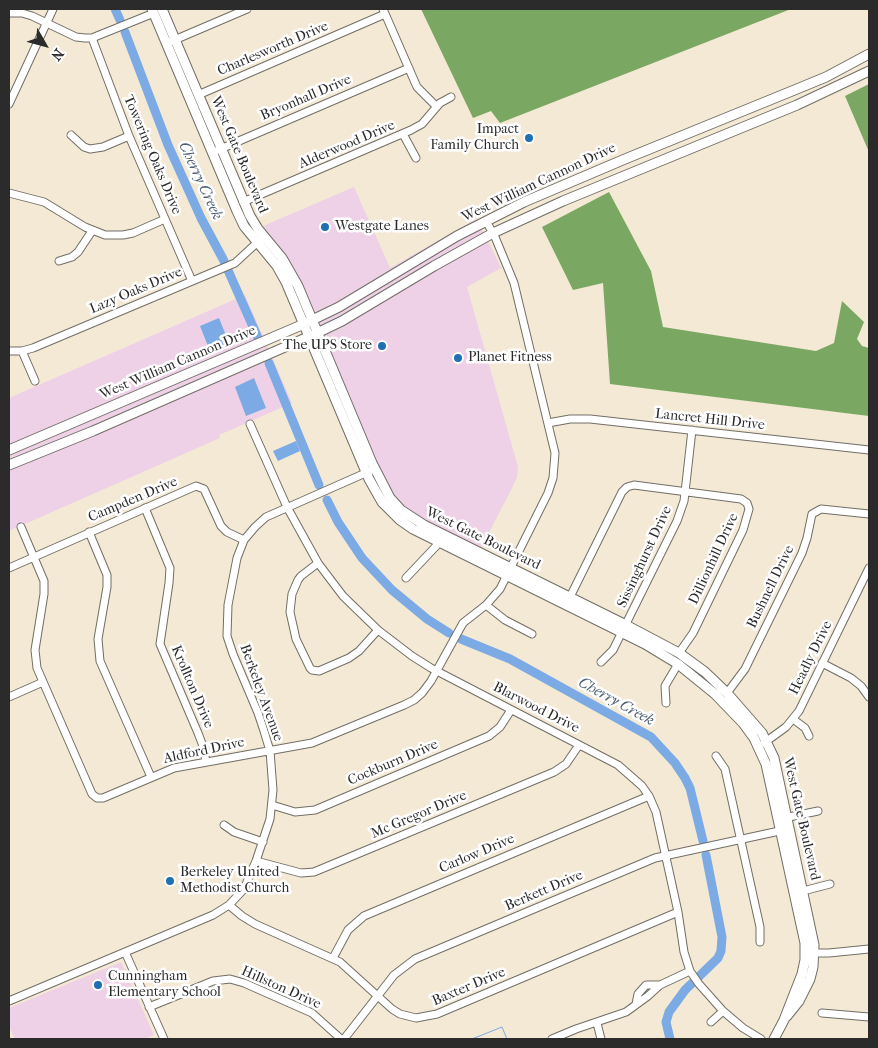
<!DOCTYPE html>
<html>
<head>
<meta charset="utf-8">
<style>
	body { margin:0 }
	#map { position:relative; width:878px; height:1048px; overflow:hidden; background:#f4e9d4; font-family:"IM FELL French Canon",serif }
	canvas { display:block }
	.frame { position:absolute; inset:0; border:10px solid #2b2b2b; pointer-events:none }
	.north { position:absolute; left:20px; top:20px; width:50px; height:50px; -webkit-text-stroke:4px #fff; paint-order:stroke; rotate:128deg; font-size:14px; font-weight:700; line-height:20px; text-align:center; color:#2b2b2b }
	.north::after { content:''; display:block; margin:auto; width:18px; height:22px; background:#2b2b2b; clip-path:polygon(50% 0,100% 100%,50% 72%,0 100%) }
</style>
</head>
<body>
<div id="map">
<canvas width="878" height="1048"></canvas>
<div class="frame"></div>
<div class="north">N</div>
</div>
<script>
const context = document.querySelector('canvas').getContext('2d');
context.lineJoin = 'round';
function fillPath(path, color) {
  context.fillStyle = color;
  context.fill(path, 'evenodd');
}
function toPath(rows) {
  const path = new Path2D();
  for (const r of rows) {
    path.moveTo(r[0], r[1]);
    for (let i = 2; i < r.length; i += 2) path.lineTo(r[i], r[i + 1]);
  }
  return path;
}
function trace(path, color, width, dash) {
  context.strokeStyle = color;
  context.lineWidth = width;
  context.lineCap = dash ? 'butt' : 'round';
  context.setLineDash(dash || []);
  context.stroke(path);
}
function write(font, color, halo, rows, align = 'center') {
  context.font = font + ' "IM FELL French Canon",serif';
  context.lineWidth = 5;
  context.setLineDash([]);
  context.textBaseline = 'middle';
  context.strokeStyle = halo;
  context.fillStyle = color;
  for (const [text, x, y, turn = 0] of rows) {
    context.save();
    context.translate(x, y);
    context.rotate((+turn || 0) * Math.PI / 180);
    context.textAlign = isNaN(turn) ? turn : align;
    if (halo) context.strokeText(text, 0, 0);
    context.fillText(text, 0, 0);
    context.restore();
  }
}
fillPath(toPath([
	[354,187,390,268,476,219,490,245,501,268,467,287,518,467,517,477,511,490,481,548,417,515,403,505,392,493,381,474,298,276,283,252,261,227],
	[245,295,292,403,219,435,220,438,9,531,9,398],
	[121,962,154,1035,144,1039,15,1039,9,1026,9,1008]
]), '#eed0e7');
fillPath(toPath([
	[421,9,791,9,500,123,491,111,473,118],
	[869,84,869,152,845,96],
	[609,192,651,271,663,327,816,351,834,343,842,301,864,322,857,339,862,346,869,348,869,416,610,384,603,283,573,290,542,227]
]), '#7aa862');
fillPath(toPath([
	[219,318,229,343,210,351,200,326],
	[254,378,266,408,246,416,235,387],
	[296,441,300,451,278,461,273,451]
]), '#7baae5');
trace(toPath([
	[472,1039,502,1027,507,1039]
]), '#7baae5', 1);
trace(toPath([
	[115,9,120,20],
	[125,32,168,145,201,218,223,259,258,338],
	[269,363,319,485],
	[327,500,338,522,362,558,392,590,427,619,449,633],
	[461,639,510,659,651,737,675,763,685,778,690,788,703,841],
	[670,1039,666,1022,669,1012,685,990,718,958,721,951,722,937,706,855]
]), '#7baae5', 9);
const minor = toPath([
	[383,9,417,87,436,106],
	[9,13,22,13,32,16,76,37,85,38,92,38,154,13],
	[92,38,129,136,192,281],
	[172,41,247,9],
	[198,95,385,14],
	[9,104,53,9],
	[403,134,416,158],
	[71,135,84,147,90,149,103,147,129,136],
	[218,150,409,68],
	[9,193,44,202,85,227,105,235,123,235,133,233,165,219],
	[243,202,411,130,422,124,440,103,451,97],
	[59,261,72,257,78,252,92,231],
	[9,351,22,351,33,348,235,263,261,239],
	[22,351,35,381],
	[548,423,570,419,590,419,869,450],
	[250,424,287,507,318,563,343,596,378,630,412,656,431,668,618,765,642,786,649,796,656,812,678,912,684,952,690,971,699,984,723,1011,743,1028,761,1039],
	[145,508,170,568,169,583,160,644,198,733,203,746,206,762],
	[21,527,44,581,44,594,35,650,37,668,92,794,97,798,103,798,174,768,312,743,404,705,414,700,422,693,431,681,463,623,486,605,500,589,548,493,553,478,555,453,514,283,495,237,486,221],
	[89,532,107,575,107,587,98,639,100,661,151,777],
	[318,563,301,576,298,580,292,594,290,612,296,639,310,668,312,670,319,671,349,658,359,651,378,630],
	[9,568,196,486,204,489,221,526,227,532,244,540],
	[406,578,439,543],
	[570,597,622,492,627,487,634,485,741,499,747,503,749,509,743,530,693,633,679,653],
	[486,605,505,620,532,634],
	[601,662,613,650,677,521,684,501,692,430],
	[822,663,851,678,861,686,869,697],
	[727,693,745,669,802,553,807,538,812,514,821,509,869,514],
	[9,697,43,682],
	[666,703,665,686,678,664],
	[793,719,805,728,809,736],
	[764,743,786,727,799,711,869,568],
	[716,756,725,769,760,927,760,942],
	[272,805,295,812,315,810,489,736,500,727,511,710],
	[784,818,818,811],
	[224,825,234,832,263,842],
	[256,861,301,873,314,872,554,772,566,764,579,745],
	[803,891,830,884],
	[229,905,242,916,255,924,340,962,392,1009,400,1014,416,1018,437,1014,678,912],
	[125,952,164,1039],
	[814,953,829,953,869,949],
	[333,958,348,930,364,916,649,796],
	[9,1001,213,915,229,905,244,889,256,861,270,819,273,790,270,751,264,731,258,713,233,654,227,636,228,605,237,558,244,540,255,527,266,517,370,471],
	[636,1004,638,994,646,985,660,985],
	[149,1007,213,981,230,979,244,983,312,1013,341,1039],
	[822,1013,869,1017],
	[711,1022,723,1011],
	[597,1023,601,1039],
	[344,1039,394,975,415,959,655,858,784,830],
	[552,1039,576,1029,626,1012,648,996,660,985,690,971]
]);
const major = toPath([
	[152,9,237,211,244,226,277,266,286,282,369,479,382,502,400,520,413,529,645,644,678,664,715,694,743,723,754,738,766,764,805,943,805,960,802,974,784,1020,774,1039],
	[162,9,250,216,258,229,282,258,298,286,372,463,390,498,401,510,424,525,626,625,679,653,705,672,727,693,762,733,774,758,814,945,813,967,810,979,799,1001,787,1016],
	[9,450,304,324,339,307,457,236,524,202,625,159,792,91,826,77,869,54],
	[9,465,93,431,317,333,342,321,434,266,493,233,563,201,797,105,869,71]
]);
trace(minor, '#716e66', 9);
trace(major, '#716e66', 11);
trace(minor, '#fff', 7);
trace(major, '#fff', 9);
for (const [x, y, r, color] of [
	[529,138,5,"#1f6fb2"],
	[325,227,5,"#1f6fb2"],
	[382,346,5,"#1f6fb2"],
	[458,358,5,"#1f6fb2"],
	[170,881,5,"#1f6fb2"],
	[98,985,5,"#1f6fb2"]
]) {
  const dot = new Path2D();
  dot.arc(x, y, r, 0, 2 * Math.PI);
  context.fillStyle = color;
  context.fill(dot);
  trace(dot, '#fff', 2);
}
write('14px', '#2b2b2b', '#fff', [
	["Charlesworth Drive",273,49,-23],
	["Bryonhall Drive",306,98,-23],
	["Alderwood Drive",347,145,-23],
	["Towering Oaks Drive",152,155,67],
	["West Gate Boulevard",239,155,67],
	["West William Cannon Drive",539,183,-25],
	["Lazy Oaks Drive",136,291,-23],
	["West William Cannon Drive",178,363,-23],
	["Lancret Hill Drive",710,420,6],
	["Campden Drive",133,500,-23],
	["West Gate Boulevard",483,539,26],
	["Sissinghurst Drive",645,557,-65],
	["Dillionhill Drive",714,559,-65],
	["Bushnell Drive",771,587,-64],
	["Headly Drive",811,658,-64],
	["Krollton Drive",192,687,67],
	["Berkeley Avenue",261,693,70],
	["Blarwood Drive",536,708,27],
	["Aldford Drive",204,751,-12],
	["Cockburn Drive",393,763,-23],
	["Mc Gregor Drive",419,815,-23],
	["West Gate Boulevard",801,819,77],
	["Carlow Drive",477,854,-23],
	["Berkett Drive",544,891,-23],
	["Baxter Drive",469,987,-23],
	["Hillston Drive",281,988,24]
]);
write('14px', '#2b2b2b', '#fff', [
	["Impact",519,130,"right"],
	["Family Church",519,146,"right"],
	["Westgate Lanes",335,227],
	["The UPS Store",372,346,"right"],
	["Planet Fitness",468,358],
	["Berkeley United",180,873],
	["Methodist Church",180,889],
	["Cunningham",108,977],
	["Elementary School",108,993]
], 'left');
write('italic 15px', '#4b5e75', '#fff', [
	["Cherry Creek",200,181,65],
	["Cherry Creek",616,702,29]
]);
</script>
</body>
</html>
